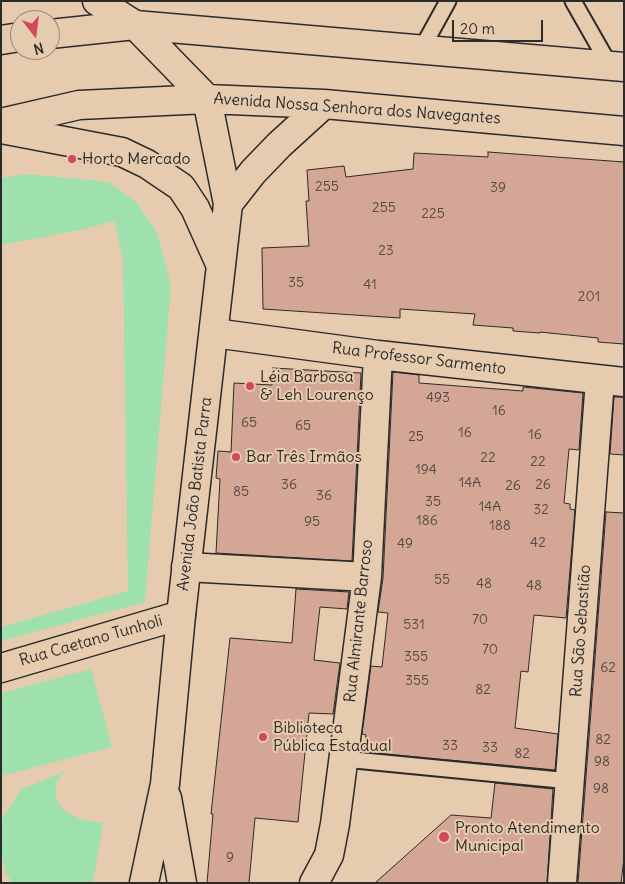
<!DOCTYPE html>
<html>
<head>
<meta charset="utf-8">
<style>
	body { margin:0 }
	#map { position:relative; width:625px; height:884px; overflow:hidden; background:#e7cbae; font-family:Delius,sans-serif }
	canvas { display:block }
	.frame { position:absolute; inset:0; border:2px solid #2b2b2b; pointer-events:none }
	.north { position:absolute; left:10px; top:10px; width:50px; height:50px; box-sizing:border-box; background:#e7cbae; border:1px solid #9c8b7a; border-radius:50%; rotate:165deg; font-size:14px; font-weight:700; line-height:20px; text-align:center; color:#2b2b2b }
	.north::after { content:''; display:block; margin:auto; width:18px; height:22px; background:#d1495b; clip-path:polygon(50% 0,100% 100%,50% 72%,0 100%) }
	.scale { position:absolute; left:452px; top:20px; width:91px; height:22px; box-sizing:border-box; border:2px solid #2b2b2b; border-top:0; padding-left:6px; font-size:15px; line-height:18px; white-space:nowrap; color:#2b2b2b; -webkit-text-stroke:4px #e7cbae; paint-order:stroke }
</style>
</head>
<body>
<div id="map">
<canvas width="625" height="884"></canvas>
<div class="frame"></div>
<div class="north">N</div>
<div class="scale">20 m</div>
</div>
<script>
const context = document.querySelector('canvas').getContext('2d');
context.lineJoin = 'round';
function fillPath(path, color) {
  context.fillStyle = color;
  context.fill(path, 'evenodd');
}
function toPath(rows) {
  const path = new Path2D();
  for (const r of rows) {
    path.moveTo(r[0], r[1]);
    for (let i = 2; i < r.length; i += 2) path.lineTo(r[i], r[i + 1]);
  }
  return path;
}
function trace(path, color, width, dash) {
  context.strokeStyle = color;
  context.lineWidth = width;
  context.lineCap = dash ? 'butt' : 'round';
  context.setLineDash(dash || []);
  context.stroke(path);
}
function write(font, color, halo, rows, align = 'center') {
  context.font = font + ' Delius,sans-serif';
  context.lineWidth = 4;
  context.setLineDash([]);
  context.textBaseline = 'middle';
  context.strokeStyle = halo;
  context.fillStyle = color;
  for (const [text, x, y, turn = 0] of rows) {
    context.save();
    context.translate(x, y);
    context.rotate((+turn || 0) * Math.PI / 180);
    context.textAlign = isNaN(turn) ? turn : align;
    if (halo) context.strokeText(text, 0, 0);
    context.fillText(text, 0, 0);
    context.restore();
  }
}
fillPath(toPath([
	[27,174,109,182,136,202,157,232,171,285,145,602,1,641,1,627,128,591,123,259,114,221,80,230,1,245,1,178],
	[91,669,112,747,1,776,1,693],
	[65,771,56,783,56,799,64,811,81,819,103,823,93,883,13,883,6,874,1,852,1,829,3,818,20,790]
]), '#9fe1ac');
const building = toPath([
	[488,152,624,162,624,344,598,342,598,338,540,332,540,333,513,331,513,328,473,325,475,314,400,309,400,318,263,309,262,248,309,246,306,201,309,201,307,170,344,166,346,177,413,169,414,153,488,157,488,152],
	[273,368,361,373,352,561,216,553,220,479,216,478,218,451,231,452,234,383,272,385,273,368],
	[393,372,419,375,419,383,523,391,523,387,583,393,579,450,569,449,564,503,570,504,570,509,575,510,566,618,534,615,528,672,521,671,515,728,558,734,555,770,364,752,366,735,362,734,371,666,382,667,388,613,378,612,383,578,393,372],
	[614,397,624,397,624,455,610,454,614,397],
	[606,512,624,513,624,858,621,883,578,883,606,512],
	[296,589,349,592,347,609,320,607,314,660,340,663,333,714,309,713,298,822,255,818,249,883,207,883,213,814,211,814,230,638,292,643,296,589],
	[495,783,553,789,547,883,375,883,451,815,491,818,495,783]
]);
fillPath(building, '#d3a695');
trace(building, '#2b2b2b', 1);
const lane = toPath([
	[573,1,610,66],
	[421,50,448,1],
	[344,759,570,781]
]);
const street = toPath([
	[97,1,135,25],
	[214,333,378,355,624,382],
	[186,567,367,577],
	[1,668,181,615],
	[314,883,329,855,335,824,367,577,378,355],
	[562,883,600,380]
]);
const secondary = toPath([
	[135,25,207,99],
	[50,34,135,25,624,67],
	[1,40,20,37],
	[1,123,79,105,207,99,324,104,624,131],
	[1,129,122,152,147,164,181,187,195,208,221,266],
	[228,204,253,172,279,145,324,104],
	[167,798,182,883],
	[144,883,165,784,181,615,228,204,207,99]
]);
trace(lane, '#2b2b2b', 19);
trace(street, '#2b2b2b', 31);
trace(secondary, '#2b2b2b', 31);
trace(lane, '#e7cbae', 15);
trace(street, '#e7cbae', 28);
trace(secondary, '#e7cbae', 28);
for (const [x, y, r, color] of [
	[72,159,5,"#d1495b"],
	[250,386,5,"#d1495b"],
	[236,457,5,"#d1495b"],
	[263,737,5,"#d1495b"],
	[444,837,6,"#d1495b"]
]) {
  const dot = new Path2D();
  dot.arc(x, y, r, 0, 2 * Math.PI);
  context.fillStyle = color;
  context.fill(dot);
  trace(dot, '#e7cbae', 2);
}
write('14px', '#554a46', null, [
	["255",327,187],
	["39",498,188],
	["255",384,208],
	["225",433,214],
	["23",386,251],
	["35",296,283],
	["41",370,285],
	["201",589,297],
	["493",438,398],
	["16",499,411],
	["65",249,423],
	["65",303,426],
	["16",465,433],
	["16",535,435],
	["25",416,437],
	["22",488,458],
	["22",538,462],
	["194",426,470],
	["14A",470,483],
	["36",289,485],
	["26",543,485],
	["26",513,486],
	["85",241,492],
	["36",324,496],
	["35",433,502],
	["14A",490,507],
	["32",541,510],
	["186",427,521],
	["95",312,522],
	["188",500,526],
	["42",538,543],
	["49",405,544],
	["55",442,580],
	["48",484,584],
	["48",534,586],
	["70",480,620],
	["531",414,625],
	["70",490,650],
	["355",416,657],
	["62",608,668],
	["355",417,681],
	["82",483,690],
	["82",603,740],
	["33",450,746],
	["33",490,748],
	["82",522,754],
	["98",602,762],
	["98",601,789],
	["9",230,858]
]);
write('16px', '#2b2b2b', '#e7cbae', [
	["Avenida Nossa Senhora dos Navegantes",357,109,4],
	["Rua Professor Sarmento",419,359,7],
	["Avenida João Batista Parra",195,494,-83],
	["Rua Almirante Barroso",359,621,-84],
	["Rua São Sebastião",581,631,-86],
	["Rua Caetano Tunholi",91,641,-16]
]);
write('16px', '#2b2b2b', '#e7cbae', [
	["Horto Mercado",82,159],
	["Léia Barbosa",260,377],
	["& Leh Lourenço",260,395],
	["Bar Três Irmãos",246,457],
	["Biblioteca",273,728],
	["Pública Estadual",273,746],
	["Pronto Atendimento",455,828],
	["Municipal",455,846]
], 'left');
</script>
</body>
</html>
